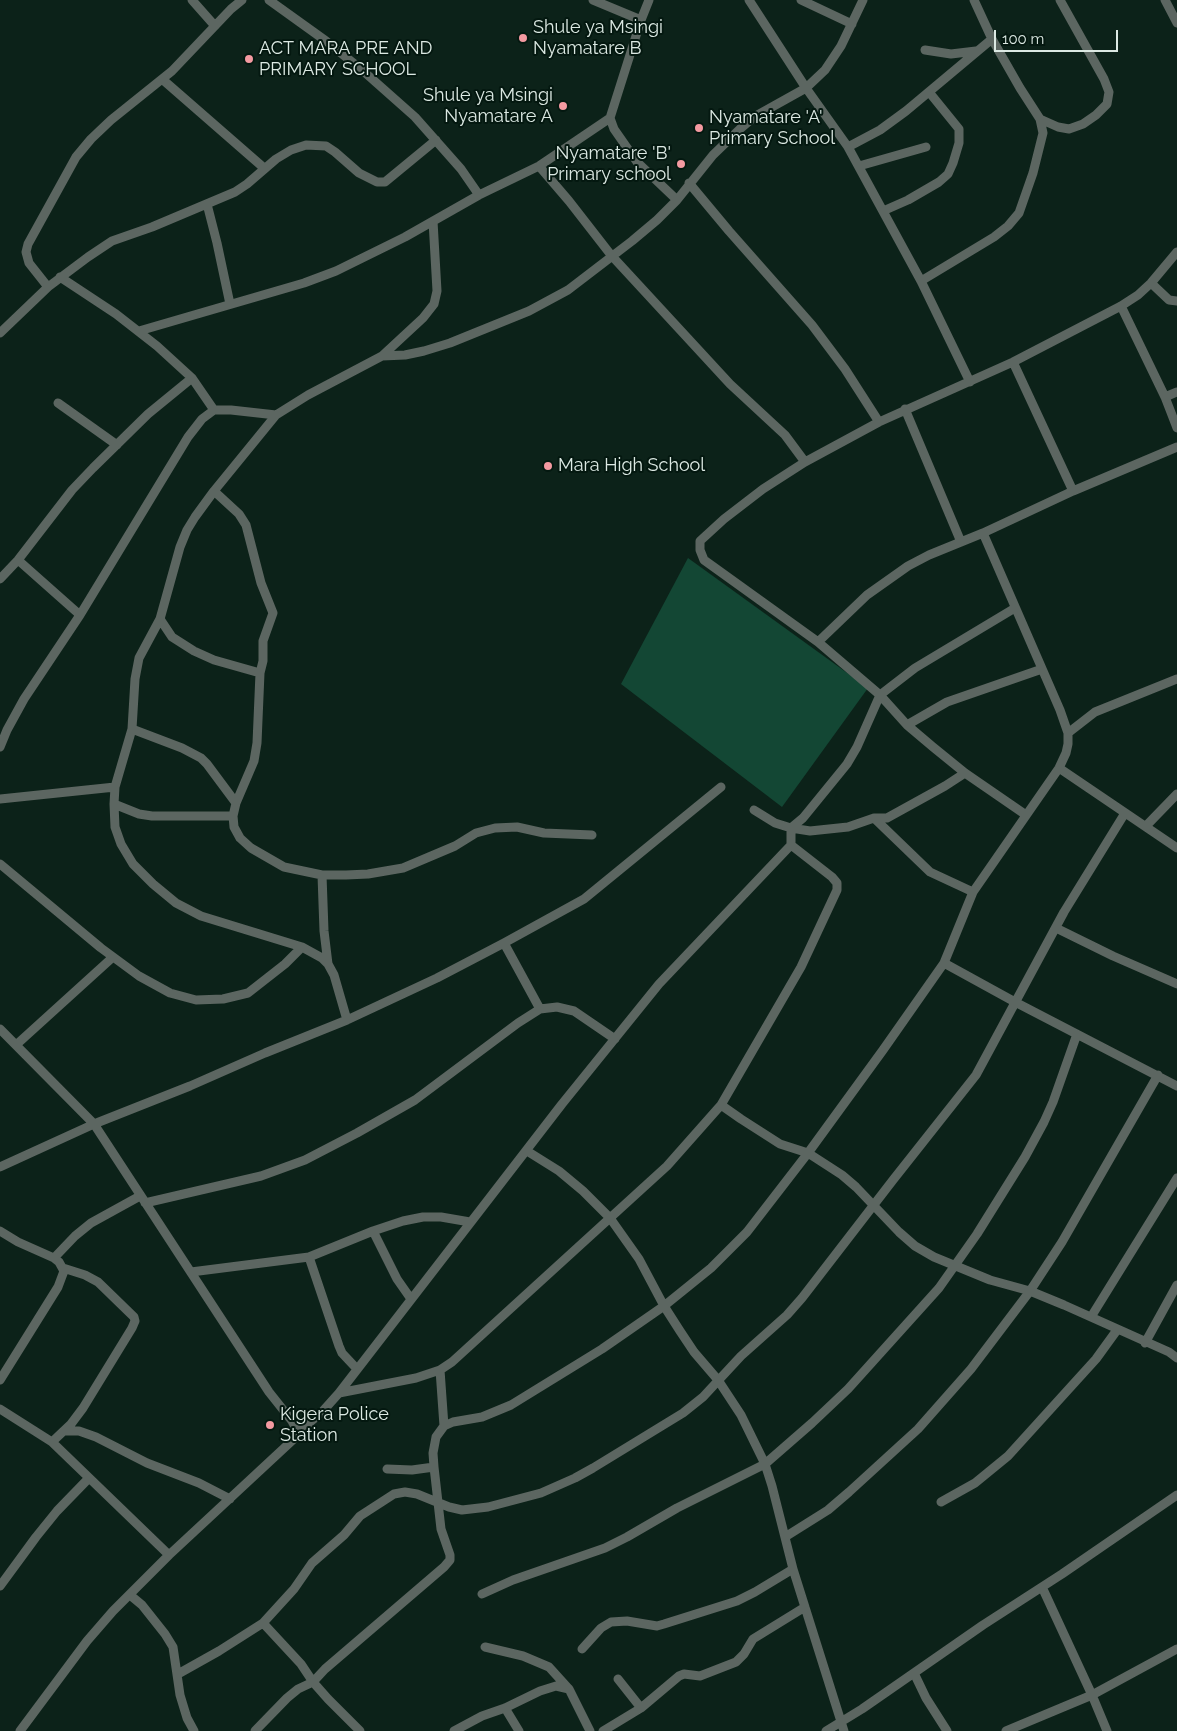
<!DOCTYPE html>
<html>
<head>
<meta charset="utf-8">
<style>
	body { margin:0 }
	#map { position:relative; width:1177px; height:1731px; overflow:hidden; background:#0c2219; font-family:Raleway,sans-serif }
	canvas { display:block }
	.scale { position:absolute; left:994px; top:30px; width:124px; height:22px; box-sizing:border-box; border:2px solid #dce9e3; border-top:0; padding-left:6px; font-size:15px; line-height:18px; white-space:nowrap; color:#dce9e3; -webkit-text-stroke:4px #041810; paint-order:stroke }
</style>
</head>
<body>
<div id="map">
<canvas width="1177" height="1731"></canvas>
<div class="scale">100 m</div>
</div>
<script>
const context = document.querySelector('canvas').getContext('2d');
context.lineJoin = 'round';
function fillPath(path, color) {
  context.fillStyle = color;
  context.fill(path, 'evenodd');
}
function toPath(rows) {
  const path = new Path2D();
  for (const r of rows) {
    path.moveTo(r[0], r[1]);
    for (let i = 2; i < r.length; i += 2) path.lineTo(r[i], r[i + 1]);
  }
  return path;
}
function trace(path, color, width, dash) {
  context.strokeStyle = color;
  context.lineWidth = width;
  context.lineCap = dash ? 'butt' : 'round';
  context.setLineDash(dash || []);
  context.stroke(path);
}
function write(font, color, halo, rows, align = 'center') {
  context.font = font + ' Raleway,sans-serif';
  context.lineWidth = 4;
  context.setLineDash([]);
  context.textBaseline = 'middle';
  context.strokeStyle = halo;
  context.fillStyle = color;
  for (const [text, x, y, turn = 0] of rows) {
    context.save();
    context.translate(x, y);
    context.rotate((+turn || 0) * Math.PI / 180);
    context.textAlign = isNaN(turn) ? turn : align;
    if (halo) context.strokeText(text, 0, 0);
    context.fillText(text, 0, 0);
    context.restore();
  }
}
fillPath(toPath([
	[688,558,868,688,782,807,621,684]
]), '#134734');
trace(toPath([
	[192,0,215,26],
	[269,0,326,41,362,70,415,117,461,169,479,195],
	[593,0,641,20],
	[649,0,641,20,610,118,614,129,637,162,677,200],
	[749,0,806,88,848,147,921,281,970,382],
	[801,0,852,24],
	[1165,0,1177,23],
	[925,50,951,54,976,51],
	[162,79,264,168],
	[1040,119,1058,127,1069,129,1083,124,1096,115,1107,104,1109,92,1104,79,1060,0],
	[848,147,880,130,906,111,992,39],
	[539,166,569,201,611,255,730,384,785,435,805,462],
	[859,166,926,147],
	[689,183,729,231,812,325,845,369,879,422],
	[207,204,217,243,230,304],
	[883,211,908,200,939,182,948,174,953,163,959,143,959,129,929,92],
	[60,277,116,314,157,346,192,378,214,410],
	[921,281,994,237,1008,226,1019,213,1033,173,1043,133,1040,119,1020,88,992,39,974,0],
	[1151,283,1169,300,1177,301],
	[48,287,29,263,26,252,28,244,76,157,91,139,111,120,172,71,231,9,242,0],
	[1121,306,1165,397,1177,428],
	[139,331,304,283,336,271,405,237,479,195,539,166,610,118],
	[0,333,48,287,88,257,112,241,152,227,235,192,247,184,276,159,291,150,306,145,326,146,335,152,359,173,377,182,385,182,436,140],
	[382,356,405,355,424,351,450,343,529,311,568,290,632,241,657,220,677,200,713,155,741,128,754,117,806,88,825,70,841,46,863,0],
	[1013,362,1073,491],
	[1165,397,1177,392],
	[58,403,117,445],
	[905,409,961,542],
	[276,415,214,491,195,517,187,530,180,547,160,619,139,658,135,679,132,729,115,787,114,804,115,827,121,844,133,864,153,884,176,903,201,916,302,947,322,958,328,964,334,975,347,1020],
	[214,491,239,514,246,525,261,583,273,613,263,641,263,661,260,673,257,743,254,761,236,803,233,816,234,827,240,838,251,848,284,867,322,875,346,875,368,874,403,868,455,846,476,833,495,828,517,827,544,833,592,835],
	[18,560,80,615],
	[0,579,18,560,72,490,93,468,148,414,192,378],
	[160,619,172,637,194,651,214,660,260,673],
	[818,642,867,595,908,566,929,555,983,533,1073,491,1177,447],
	[907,725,947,702,1042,669],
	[132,729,182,748,201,758,207,764,236,803],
	[1068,733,1095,712,1177,679],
	[0,747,7,730,24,699,80,615,188,437,202,419,214,410,231,410,276,415,308,395,382,356,423,318,434,304,437,291,433,221],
	[1059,768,1177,848],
	[0,799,115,787],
	[114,804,139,814,152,816,233,816],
	[754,810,775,823,791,828,803,818,847,764,857,747,880,695,915,668,1015,608],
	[1026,815,965,773,933,747,907,725,880,695,818,642,704,560,700,550,700,541,724,519,763,489,805,462,879,422,1013,362,1121,306,1138,295,1151,283,1177,252],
	[874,818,887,818,945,786,965,773],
	[1146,826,1177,794],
	[0,864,101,948,139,976,170,993,196,1000,223,999,248,993,285,964,302,947],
	[322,875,324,931,328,964],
	[1056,928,1113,956,1177,984],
	[504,943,540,1009],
	[944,963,1015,1002,1177,1086],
	[0,1029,94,1124,269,1392,292,1421,298,1432,296,1437,169,1555,113,1611,87,1641,20,1731],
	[16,1045,113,957],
	[721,1105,741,1119,780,1144,808,1153,842,1175,856,1187,899,1232,915,1246,934,1257,990,1280,1030,1291,1064,1305,1169,1352,1177,1358],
	[527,1151,559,1171,583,1191,610,1218,639,1259,664,1306,680,1331,694,1352,718,1380,741,1415,765,1464,772,1486,793,1569,844,1731],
	[0,1167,94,1124,190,1086,265,1053,347,1020,437,978,504,943,584,899,721,787],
	[145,1203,261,1176,305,1160,357,1133,415,1100,518,1023,540,1009,557,1007,574,1011,615,1039],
	[0,1231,18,1242,54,1258,59,1262,64,1271,58,1287,0,1380],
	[373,1231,397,1279,411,1299],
	[309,1257,339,1346,342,1353,357,1369],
	[54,1258,75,1236,91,1223,140,1196],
	[191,1272,309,1257,373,1231,403,1221,423,1217,441,1217,470,1222],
	[1091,1317,1177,1178],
	[1145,1343,1177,1285],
	[440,1370,444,1426],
	[339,1393,416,1378,440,1370,452,1362,667,1166,721,1105,801,967,837,890,837,883,832,877,791,845],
	[0,1409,52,1442,169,1555],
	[64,1431,79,1431,96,1437,147,1463,199,1483,230,1499],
	[298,1432,322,1412,339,1393,562,1104,659,984,791,845,791,828,810,831,848,827,874,818,930,872,973,892],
	[52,1442,71,1424,83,1408,132,1328,135,1321,134,1317,98,1282,85,1275,63,1268],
	[387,1469,412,1470,434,1467],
	[941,1502,975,1483,1008,1456,1096,1359,1117,1330],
	[785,1537,828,1510,849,1492,918,1429,971,1369,1030,1291,1062,1242,1158,1075],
	[0,1586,36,1537,57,1511,89,1478],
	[1042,1587,1092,1695,1107,1731],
	[482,1594,513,1580,605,1548,627,1537,677,1508,765,1464,812,1423,848,1389,939,1288,977,1234,1025,1157,1044,1122,1053,1102,1077,1034],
	[130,1595,142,1605,165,1634,173,1647,180,1695,187,1718,194,1731],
	[263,1623,301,1664,313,1682,328,1699,360,1731],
	[485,1647,523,1656,549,1667,568,1688],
	[582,1649,601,1628,611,1622,627,1621,657,1626,664,1624,737,1601,755,1592,793,1569],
	[914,1673,926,1698,947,1731],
	[178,1674,219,1651,263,1623,294,1589,312,1563,344,1535,360,1516,394,1494,405,1492,417,1494,449,1507,462,1510,488,1507,541,1493,575,1478,593,1468,683,1413,703,1397,741,1356,787,1315,802,1298,893,1180,976,1075,1064,912,1125,813],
	[618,1679,641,1708],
	[505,1708,519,1731],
	[255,1731,287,1698,298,1689,313,1682,325,1669,444,1567,450,1560,450,1555,441,1529,434,1467,433,1453,436,1437,444,1426,453,1422,482,1417,511,1405,602,1349,664,1306,711,1268,747,1232,808,1153,883,1050,944,963,973,892,1059,768,1066,753,1068,744,1068,733,1060,710,983,533],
	[454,1731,482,1716,505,1708,540,1691,556,1686,569,1689,590,1731],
	[603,1731,641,1708,679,1676,684,1674,700,1676,736,1662,744,1654,753,1639,805,1607],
	[826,1731,862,1709,983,1625,1062,1574,1177,1495],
	[1006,1731,1092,1695,1177,1649]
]), '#5c6661', 9);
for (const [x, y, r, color] of [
	[523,38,5,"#f49aa1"],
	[249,59,5,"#f49aa1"],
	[563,106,5,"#f49aa1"],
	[699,128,5,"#f49aa1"],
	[681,164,5,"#f49aa1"],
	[548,466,5,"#f49aa1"],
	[270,1425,5,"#f49aa1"]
]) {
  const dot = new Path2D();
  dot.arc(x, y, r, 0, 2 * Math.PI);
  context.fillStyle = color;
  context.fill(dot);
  trace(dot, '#041810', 2);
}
write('18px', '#dce9e3', '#041810', [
	["Shule ya Msingi",533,28],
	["Nyamatare B",533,49],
	["ACT MARA PRE AND",259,49],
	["PRIMARY SCHOOL",259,70],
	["Shule ya Msingi",553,96,"right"],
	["Nyamatare A",553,117,"right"],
	["Nyamatare 'A'",709,118],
	["Primary School",709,139],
	["Nyamatare 'B'",671,154,"right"],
	["Primary school",671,175,"right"],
	["Mara High School",558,466],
	["Kigera Police",280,1415],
	["Station",280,1436]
], 'left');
</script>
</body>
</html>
